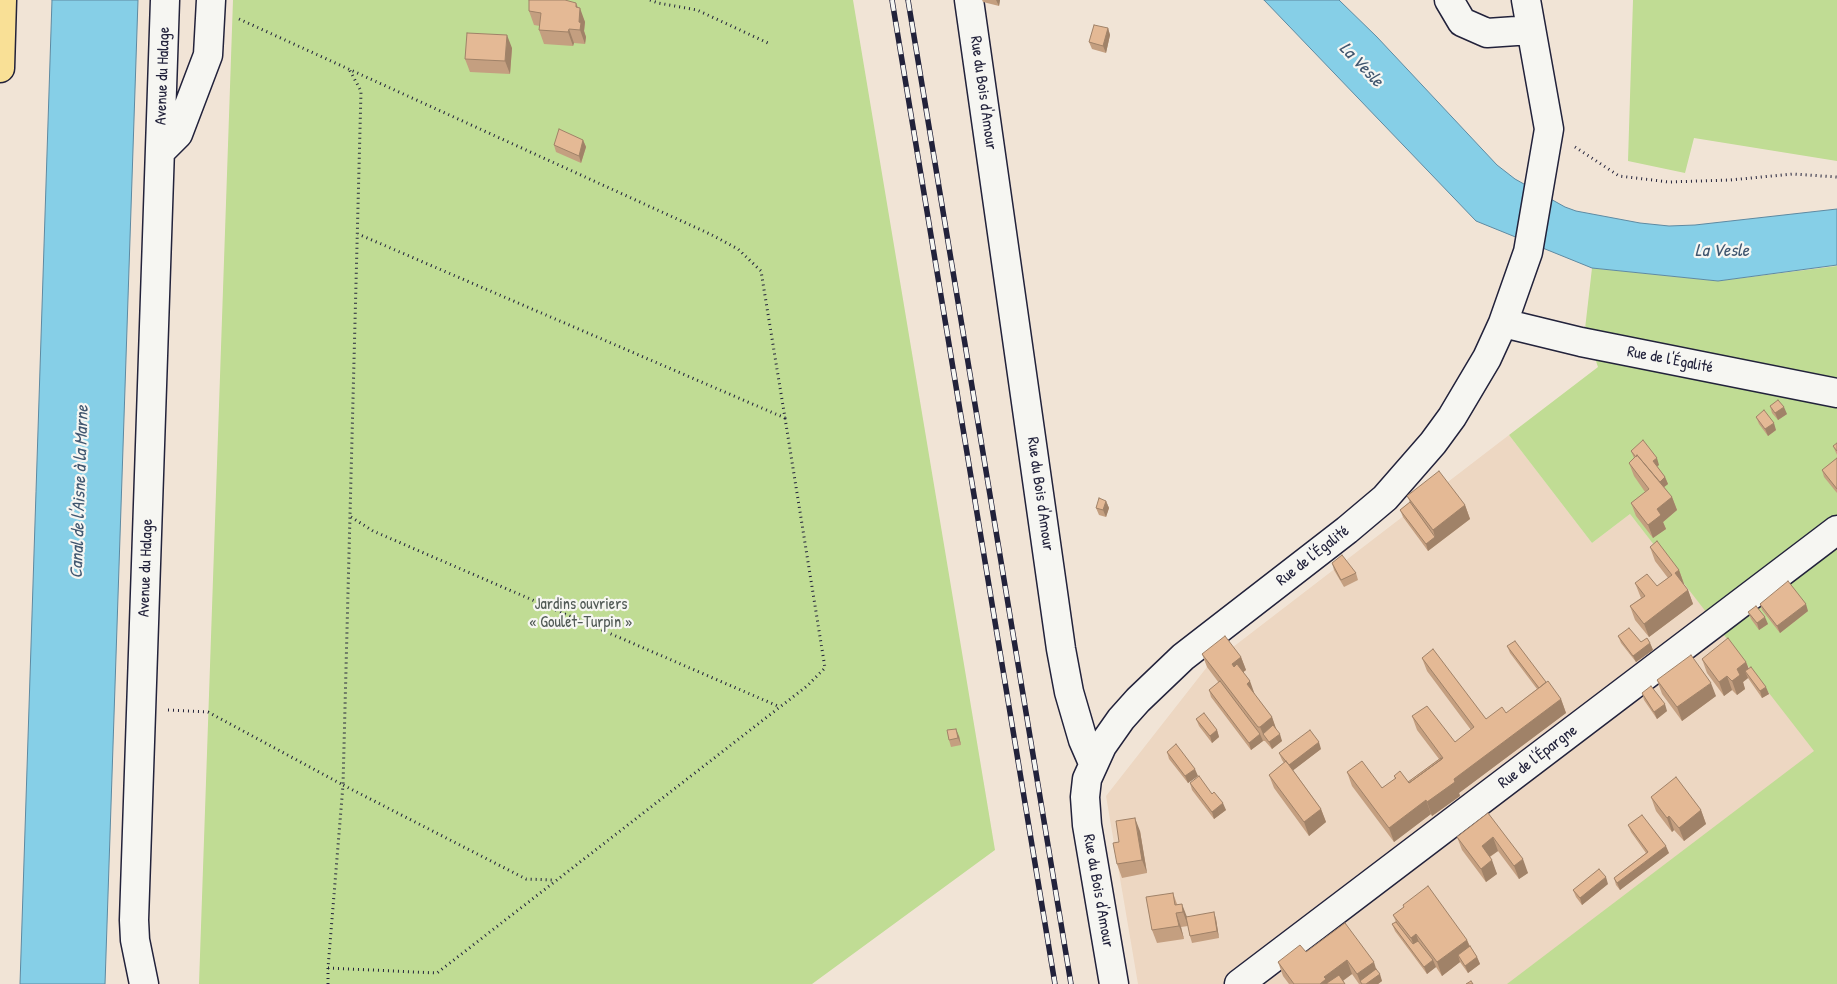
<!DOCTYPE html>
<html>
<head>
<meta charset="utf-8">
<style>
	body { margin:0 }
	canvas { display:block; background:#f1e4d6 }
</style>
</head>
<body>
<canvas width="1837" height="984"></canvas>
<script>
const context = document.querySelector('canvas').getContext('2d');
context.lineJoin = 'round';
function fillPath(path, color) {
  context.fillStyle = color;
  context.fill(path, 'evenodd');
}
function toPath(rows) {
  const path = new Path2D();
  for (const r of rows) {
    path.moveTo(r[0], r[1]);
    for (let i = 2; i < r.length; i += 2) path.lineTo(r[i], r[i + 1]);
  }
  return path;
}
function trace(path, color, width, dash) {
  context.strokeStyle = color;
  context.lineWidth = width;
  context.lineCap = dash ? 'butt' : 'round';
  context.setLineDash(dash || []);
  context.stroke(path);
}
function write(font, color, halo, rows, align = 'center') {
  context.font = font + ' "Patrick Hand",sans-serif';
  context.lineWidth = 4.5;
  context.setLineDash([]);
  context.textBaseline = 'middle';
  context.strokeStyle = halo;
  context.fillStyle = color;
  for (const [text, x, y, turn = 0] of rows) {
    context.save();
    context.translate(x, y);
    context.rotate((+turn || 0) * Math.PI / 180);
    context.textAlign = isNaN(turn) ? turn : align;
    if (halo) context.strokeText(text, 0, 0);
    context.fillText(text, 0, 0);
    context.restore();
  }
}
fillPath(toPath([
	[1509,435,1592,543,1630,514,1705,610,1837,641,1837,984,1138,984,1106,796,1207,667]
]), '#edd7c2');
fillPath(toPath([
	[233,0,853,0,995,850,812,984,199,984],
	[1633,0,1837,0,1837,161,1694,138,1685,173,1628,161],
	[1837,266,1837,984,1507,984,1814,751,1630,514,1592,543,1509,435,1598,367,1585,329,1592,268,1718,281]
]), '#c0dc94');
const water = toPath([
	[52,0,138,0,105,984,20,984,52,0],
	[1264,0,1339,0,1377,37,1497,165,1515,179,1565,207,1576,211,1640,223,1669,226,1695,225,1837,209,1837,265,1718,281,1592,268,1476,221,1264,0]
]);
fillPath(water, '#86cfe7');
trace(water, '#5e8aa2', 1);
const minor = toPath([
	[969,0,1061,649,1069,692,1083,740,1093,763],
	[1449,0,1462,22,1487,33,1531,30],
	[161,151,178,134,208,55,211,0],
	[1503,323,1528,252,1549,129,1526,0],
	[144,984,135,940,134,920,165,0],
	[1114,984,1087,825,1085,797,1087,779,1102,746,1121,719,1138,700,1183,657,1347,530,1385,498,1433,443,1452,417,1487,358,1503,323,1581,342,1837,393],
	[1239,984,1837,530]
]);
const major = toPath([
	[0,68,2,0]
]);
trace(minor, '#22223b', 31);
trace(major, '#22223b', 31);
trace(toPath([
	[650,0,658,3,697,10,770,44],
	[239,19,710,234,738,249,761,271,785,418,358,234],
	[1575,147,1619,176,1669,182,1730,180,1793,174,1837,177],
	[351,517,373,531,780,707],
	[168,710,208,712,343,785,361,91,349,69],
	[328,968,437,973,807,686,825,668,785,418],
	[328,984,328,968,343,785,526,879,554,880]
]), '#22223b', 3, [1, 4]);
trace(minor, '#f6f6f2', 28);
trace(major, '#f9e096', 28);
const rail = toPath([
	[892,0,1055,984],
	[908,0,1071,984]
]);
trace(rail, '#22223b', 5.5);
trace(rail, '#f6f6f2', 4, [11]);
fillPath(toPath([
	[982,0,1000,0,999,6,983,2],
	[576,3,585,22,584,31,586,37,585,44,574,43,573,46,544,44,539,30,540,26,534,25,529,11],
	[1108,28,1110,35,1106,53,1092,49,1089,42],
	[512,48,510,74,470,72,465,59],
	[583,140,586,147,581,163,556,152,554,145],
	[1770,406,1787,414,1778,420,1772,413],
	[1756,417,1776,430,1768,436,1759,424],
	[1837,443,1837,455,1833,446],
	[1631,451,1659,465,1657,466,1665,477,1668,484,1664,487,1672,497,1677,510,1663,522,1666,529,1653,538,1636,516,1631,503,1645,492,1634,476,1629,463,1634,458],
	[1837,458,1837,493,1824,477,1822,470],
	[1407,496,1465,505,1470,519,1428,551,1403,517,1400,510,1410,502],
	[1106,501,1109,508,1106,517,1099,515,1096,508],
	[1650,547,1679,570,1684,584,1683,584,1688,590,1693,604,1649,637,1635,620,1630,606,1641,598,1635,583,1657,586,1668,578,1655,561],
	[1332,563,1356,573,1358,580,1344,587,1334,570],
	[1760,604,1808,611,1780,633,1762,610],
	[1748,612,1768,624,1759,630,1751,619],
	[1618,636,1641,642,1650,643,1653,650,1636,662,1621,643],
	[1507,646,1546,682,1561,699,1566,713,1459,793,1460,796,1432,816,1431,814,1394,842,1352,786,1347,772,1382,788,1395,779,1394,776,1408,782,1439,759,1417,730,1412,716,1455,742,1471,730,1427,671,1422,658,1486,719,1506,713,1537,689,1510,653],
	[1202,654,1241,657,1246,670,1243,672,1255,695,1272,717,1276,730,1282,741,1272,749,1265,741,1263,741,1251,750,1211,697,1209,690,1219,683,1207,667],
	[1702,659,1746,662,1749,669,1769,694,1762,698,1748,678,1743,682,1745,689,1737,695,1732,690,1724,696,1707,673],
	[1657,680,1716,696,1682,721,1662,694],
	[1642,693,1667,711,1657,719,1644,700],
	[1196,719,1217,730,1219,737,1212,743,1199,726],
	[959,736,961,745,951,747,949,740],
	[1321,749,1293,770,1321,809,1326,822,1309,836,1274,788,1269,775,1284,763,1282,760,1279,753],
	[1167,752,1198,776,1188,783,1169,759],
	[1190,783,1212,794,1226,810,1214,819,1192,790],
	[1651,797,1701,810,1706,824,1684,841,1674,830,1672,832,1656,811],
	[1488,813,1528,873,1519,879,1498,851,1490,857,1497,874,1486,882,1462,850,1457,837],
	[1628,825,1669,853,1620,890,1616,885,1614,878,1646,853,1631,832],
	[1140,831,1147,873,1122,878,1117,864,1119,842],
	[1608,884,1582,905,1576,897,1573,890],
	[1173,893,1177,904,1187,917,1216,919,1219,938,1192,943,1190,936,1188,926,1181,927,1184,939,1157,943,1152,930],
	[1403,905,1467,940,1470,946,1477,957,1480,964,1468,973,1460,962,1442,976,1436,967,1427,974,1395,931,1392,924,1396,922,1393,915,1404,907],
	[1345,923,1376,969,1382,981,1378,984,1359,984,1352,974,1343,981,1345,984,1289,984,1283,976,1278,962,1306,952]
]), '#c49f80');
fillPath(toPath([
	[996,0,1000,0,999,6],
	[576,3,579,14,580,8,585,22,584,31,586,37,585,44,580,30,576,7],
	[1108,28,1110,35,1106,53,1103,46],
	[569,29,574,43,573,46,568,32],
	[507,35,512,48,510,74,505,61],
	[583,140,586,147,581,163,579,156],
	[1784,407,1787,414,1778,420,1775,413],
	[1774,423,1776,430,1768,436,1765,429],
	[1657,458,1659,465,1655,468,1653,461],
	[1665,477,1668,484,1659,491,1657,484],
	[1672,497,1677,510,1663,522,1666,529,1653,538,1648,525,1657,509],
	[1106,501,1109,508,1106,517,1103,510],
	[1465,505,1470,519,1428,551,1426,544,1435,537,1433,530],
	[1679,570,1684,584,1680,587,1675,573],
	[1688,590,1693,604,1649,637,1644,624],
	[1806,604,1808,611,1780,633,1777,626],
	[1765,617,1768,624,1759,630,1757,623],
	[1650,643,1653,650,1636,662,1633,656],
	[1241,657,1246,670,1237,677,1232,664],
	[1746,662,1751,675,1745,671,1748,678,1743,682,1745,689,1737,695,1732,681,1737,669],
	[1727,676,1732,690,1724,696,1719,682],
	[1250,681,1255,695,1252,698,1247,684],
	[1711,683,1716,696,1682,721,1677,707],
	[1766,687,1769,694,1762,698,1760,691],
	[1561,699,1566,713,1459,793,1460,796,1432,816,1427,802,1454,779],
	[1665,704,1667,711,1657,719,1654,712],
	[1272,717,1277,731,1263,734,1260,727],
	[956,729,959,736,961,745,958,738],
	[1217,730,1219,737,1212,743,1210,736],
	[1260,734,1263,741,1251,750,1249,743],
	[1280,734,1282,741,1272,749,1269,742],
	[1319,742,1321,749,1291,772,1288,765],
	[1195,769,1198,776,1188,783,1185,776],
	[1426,800,1431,814,1394,842,1389,828],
	[1223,803,1226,810,1214,819,1212,812],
	[1321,809,1326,822,1309,836,1304,822],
	[1701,810,1706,824,1684,841,1679,828],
	[1669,816,1674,830,1672,832,1667,818],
	[1135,818,1140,831,1147,873,1142,860],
	[1493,837,1498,851,1486,859,1482,846],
	[1666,846,1669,853,1620,890,1617,883],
	[1523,859,1528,873,1519,879,1514,866],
	[1492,860,1497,874,1486,882,1481,869],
	[1606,877,1608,884,1582,905,1580,898],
	[1182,904,1187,917,1188,926,1183,912],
	[1214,912,1216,919,1219,938,1217,931],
	[1176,913,1181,927,1184,939,1179,926],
	[1416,934,1421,948,1416,951,1411,938],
	[1467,940,1472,953,1458,955,1460,962,1442,976,1437,962],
	[1477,957,1480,964,1468,973,1465,966],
	[1347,960,1352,974,1338,984,1320,984,1324,977],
	[1433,960,1436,967,1427,974,1424,967],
	[1374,962,1378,975,1380,974,1382,981,1378,984,1362,984,1360,981,1357,974]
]), '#a08268');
const building = toPath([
	[529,0,565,0,576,3,576,7,580,8,579,22,581,23,580,30,569,29,568,32,539,30,541,13,529,11,529,0],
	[1094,25,1108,28,1103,46,1089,42,1094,25],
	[467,33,507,35,505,61,465,59,467,33],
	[559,129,583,140,579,156,554,145,559,129],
	[1778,400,1784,407,1775,413,1770,406,1778,400],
	[1764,410,1774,423,1765,429,1756,417,1764,410],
	[1643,440,1657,458,1653,461,1665,477,1660,482,1637,455,1636,457,1631,451,1643,440],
	[1837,443,1837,451,1833,446,1837,443],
	[1637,455,1672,497,1657,509,1661,515,1648,525,1631,503,1649,489,1629,463,1637,455],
	[1837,458,1837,489,1822,470,1837,458],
	[1439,471,1465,505,1433,530,1407,496,1439,471],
	[1099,498,1106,501,1103,510,1096,508,1099,498],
	[1410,502,1435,537,1426,544,1400,510,1410,502],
	[1657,541,1679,570,1675,573,1688,590,1644,624,1630,606,1645,596,1635,583,1647,574,1657,586,1672,575,1650,547,1657,541],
	[1342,555,1356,573,1341,580,1332,563,1342,555],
	[1788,581,1806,604,1777,626,1760,604,1788,581],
	[1756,606,1765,617,1757,623,1748,612,1756,606],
	[1629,628,1641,642,1647,638,1650,643,1633,656,1618,636,1629,628],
	[1225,636,1241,657,1232,664,1234,667,1237,664,1250,681,1247,684,1272,717,1260,727,1258,727,1202,654,1225,636],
	[1728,638,1746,662,1737,669,1740,675,1732,681,1727,676,1719,682,1702,659,1728,638],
	[1515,641,1546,682,1539,688,1507,646,1515,641],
	[1433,649,1486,719,1502,707,1506,713,1548,681,1561,699,1454,779,1455,782,1427,802,1426,800,1389,828,1347,772,1362,761,1382,788,1396,778,1394,776,1400,771,1409,783,1443,758,1412,716,1427,706,1455,742,1474,727,1422,658,1433,649],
	[1691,655,1711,683,1677,707,1657,680,1691,655],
	[1751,667,1766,687,1760,691,1745,671,1751,667],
	[1220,681,1260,734,1249,743,1209,690,1220,681],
	[1651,686,1665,704,1654,712,1642,693,1651,686],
	[1204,713,1217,730,1210,736,1196,719,1204,713],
	[1273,725,1280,734,1269,742,1263,734,1273,725],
	[956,729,958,738,949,740,947,730,956,729],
	[1310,730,1319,742,1289,765,1279,753,1310,730],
	[1176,744,1195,769,1185,776,1167,752,1176,744],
	[1441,758,1442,759,1409,783,1408,782,1441,758],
	[1286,761,1321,809,1304,822,1269,775,1286,761],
	[1199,776,1212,794,1214,792,1223,803,1212,812,1190,783,1199,776],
	[1676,777,1701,810,1679,828,1669,816,1667,818,1651,797,1676,777],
	[1488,813,1523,859,1514,866,1493,837,1482,846,1492,860,1481,869,1457,837,1488,813],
	[1642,815,1666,846,1617,883,1614,878,1648,852,1628,825,1642,815],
	[1135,818,1142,860,1117,864,1113,843,1119,842,1116,821,1135,818],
	[1599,869,1606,877,1580,898,1573,890,1599,869],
	[1428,886,1467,940,1437,962,1416,934,1411,938,1393,915,1404,907,1403,905,1428,886],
	[1173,893,1175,905,1182,904,1183,912,1176,913,1179,926,1152,930,1146,897,1173,893],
	[1214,912,1217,931,1190,936,1186,917,1214,912],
	[1396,922,1413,944,1418,941,1433,960,1424,967,1392,924,1396,922],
	[1345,923,1374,962,1357,974,1347,960,1324,977,1326,979,1320,984,1294,984,1278,962,1300,945,1306,952,1345,923],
	[1470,946,1477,957,1465,966,1458,955,1470,946],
	[1376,969,1380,974,1366,984,1362,984,1360,981,1376,969],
	[1339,975,1345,984,1327,984,1327,983,1339,975],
	[1471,981,1473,984,1466,984,1471,981]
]);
fillPath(building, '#e4b995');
trace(building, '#a08268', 1);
write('16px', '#22223b', '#f6f6f2', [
	["Avenue du Halage",163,76,-88],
	["Rue du Bois d'Amour",983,93,82],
	["Rue de l'Égalité",1670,360,11],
	["Rue du Bois d'Amour",1040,494,82],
	["Rue de l'Égalité",1313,556,-38],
	["Avenue du Halage",146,568,-88],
	["Rue de l'Épargne",1538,757,-37],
	["Rue du Bois d'Amour",1098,891,80]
]);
write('16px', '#515a56', '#f6f6f2', [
	["Jardins ouvriers",581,605],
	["« Goulet-Turpin »",581,623]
]);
write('italic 18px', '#40566f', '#f6f6f2', [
	["La Vesle",1361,65,46],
	["La Vesle",1722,251],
	["Canal de l'Aisne à la Marne",80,492,-88]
]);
</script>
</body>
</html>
